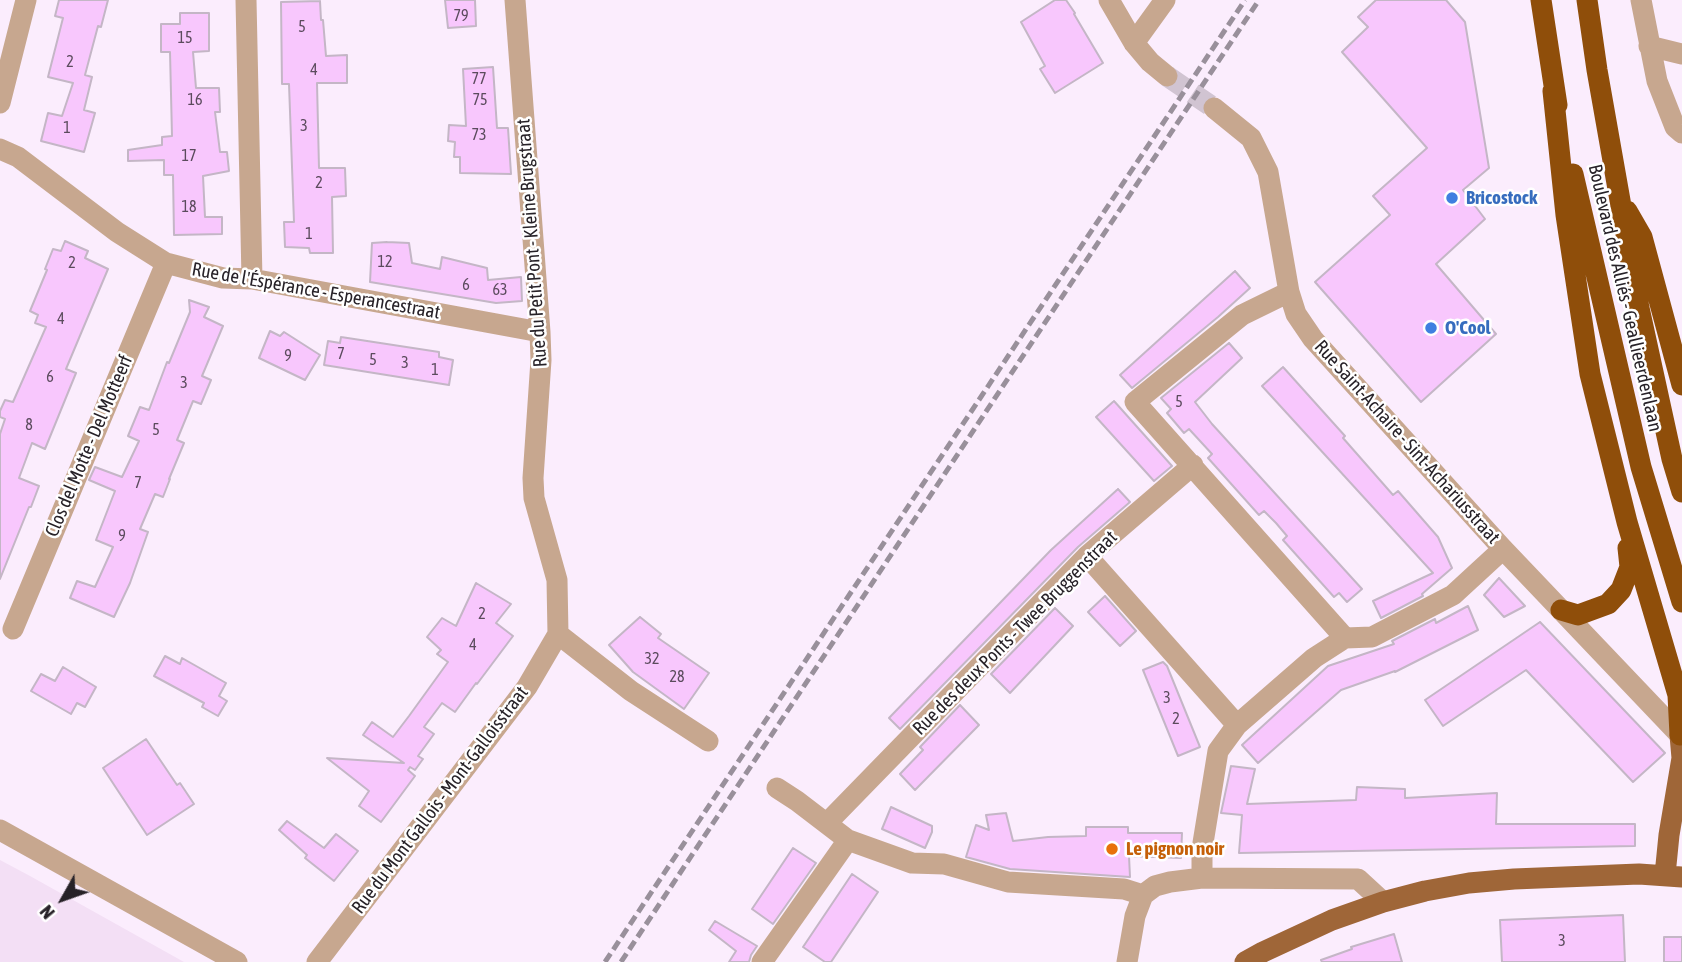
<!DOCTYPE html>
<html>
<head>
<meta charset="utf-8">
<style>
	body { margin:0 }
	#map { position:relative; width:1682px; height:962px; overflow:hidden; background:#fbedfd; font-family:"Asap Condensed",sans-serif }
	canvas { display:block }
	.north { position:absolute; left:28px; top:864px; width:70px; height:70px; -webkit-text-stroke:5px #fff; paint-order:stroke; rotate:230deg; font-size:19px; font-weight:700; line-height:28px; text-align:center; color:#272228 }
	.north::after { content:''; display:block; margin:auto; width:24px; height:32px; background:#272228; clip-path:polygon(50% 0,100% 100%,50% 72%,0 100%) }
</style>
</head>
<body>
<div id="map">
<canvas width="1682" height="962"></canvas>
<div class="north">N</div>
</div>
<script>
const context = document.querySelector('canvas').getContext('2d');
context.lineJoin = 'round';
function fillPath(path, color) {
  context.fillStyle = color;
  context.fill(path, 'evenodd');
}
function toPath(rows) {
  const path = new Path2D();
  for (const r of rows) {
    path.moveTo(r[0], r[1]);
    for (let i = 2; i < r.length; i += 2) path.lineTo(r[i], r[i + 1]);
  }
  return path;
}
function trace(path, color, width, dash) {
  context.strokeStyle = color;
  context.lineWidth = width;
  context.lineCap = dash ? 'butt' : 'round';
  context.setLineDash(dash || []);
  context.stroke(path);
}
function write(font, color, halo, rows, align = 'center') {
  context.font = font + ' "Asap Condensed",sans-serif';
  context.lineWidth = 5;
  context.setLineDash([]);
  context.textBaseline = 'middle';
  context.strokeStyle = halo;
  context.fillStyle = color;
  for (const [text, x, y, turn = 0] of rows) {
    context.save();
    context.translate(x, y);
    context.rotate((+turn || 0) * Math.PI / 180);
    context.textAlign = isNaN(turn) ? turn : align;
    if (halo) context.strokeText(text, 0, 0);
    context.fillText(text, 0, 0);
    context.restore();
  }
}
fillPath(toPath([
	[0,860,30,876,184,962,0,962]
]), '#f3dff5');
const building = toPath([
	[59,0,108,0,101,27,98,26,85,75,92,77,84,110,95,113,84,152,41,141,48,113,62,116,73,83,48,77,63,18,55,16,59,0],
	[445,0,475,0,476,26,448,28,445,0],
	[1055,0,1066,0,1075,13,1074,14,1103,63,1055,93,1040,69,1045,66,1021,22,1055,0],
	[1376,0,1446,0,1465,22,1489,168,1463,190,1485,219,1436,264,1496,334,1421,402,1315,282,1390,215,1373,196,1427,148,1342,52,1368,27,1358,17,1376,0],
	[320,1,321,20,323,20,326,56,347,55,347,83,317,83,319,168,345,168,346,196,332,197,333,253,310,253,309,248,285,247,284,222,294,222,289,84,282,84,281,2,320,1],
	[180,13,209,13,209,51,193,52,196,88,219,88,220,112,215,112,220,152,227,152,229,171,203,176,205,217,222,217,222,234,174,235,173,175,164,175,164,160,128,161,128,150,162,145,162,137,172,136,170,52,161,52,161,24,180,24,180,13],
	[493,67,497,128,508,128,511,174,460,173,460,157,454,157,455,142,448,141,449,125,466,126,463,69,493,67],
	[65,241,88,251,85,258,108,269,66,369,76,373,45,449,32,443,19,478,39,486,31,507,29,507,0,579,0,434,5,419,0,417,0,411,5,400,13,402,46,327,35,323,38,315,30,311,47,270,45,269,53,249,61,251,65,241],
	[387,242,409,243,412,263,440,269,442,257,487,268,488,280,521,277,522,301,496,303,370,282,372,243,387,242],
	[1235,271,1250,288,1218,317,1132,388,1120,375,1235,271],
	[189,300,209,307,204,317,223,326,202,376,211,380,201,404,193,401,177,440,184,443,169,479,170,479,163,497,155,494,140,529,148,532,130,583,114,617,70,598,77,581,95,587,113,547,96,540,115,491,89,480,95,467,122,477,139,441,128,436,140,407,149,410,167,362,169,363,190,312,189,300],
	[270,331,280,336,284,332,320,355,305,380,259,358,270,331],
	[341,337,439,352,439,357,453,360,449,385,324,365,328,341,340,343,341,337],
	[1229,343,1242,358,1195,402,1212,424,1362,589,1347,602,1339,593,1334,597,1283,540,1287,536,1276,523,1264,511,1259,515,1208,458,1212,454,1189,429,1184,433,1167,413,1171,409,1161,398,1229,343],
	[1283,367,1345,436,1343,438,1393,495,1398,491,1438,537,1452,568,1422,594,1423,596,1381,618,1373,601,1433,573,1262,386,1283,367],
	[1114,401,1172,466,1154,481,1096,417,1114,401],
	[1118,489,1130,502,1078,547,900,729,889,718,1051,550,1118,489],
	[1499,578,1525,606,1504,617,1484,595,1499,578],
	[476,583,511,604,496,623,513,636,477,684,476,683,455,712,442,703,424,727,434,734,418,756,423,759,415,770,410,767,408,770,415,776,381,822,359,806,369,791,327,758,404,763,363,735,372,722,393,737,409,716,448,662,437,654,441,650,427,637,442,618,456,626,476,583],
	[1105,596,1136,631,1120,646,1088,612,1105,596],
	[1468,606,1478,630,1395,672,1395,671,1341,690,1258,763,1242,745,1328,666,1394,644,1392,641,1435,619,1436,623,1468,606],
	[1055,608,1073,626,1010,693,991,674,1055,608],
	[640,617,661,634,658,638,709,673,684,709,633,672,609,645,640,617],
	[1540,622,1665,753,1633,782,1526,670,1443,726,1425,700,1540,622],
	[165,656,180,664,182,658,226,683,219,696,227,701,218,716,202,707,204,703,154,676,165,656],
	[1163,662,1167,666,1200,747,1178,756,1143,670,1163,662],
	[63,667,96,687,85,707,77,703,71,714,31,691,41,674,55,681,63,667],
	[960,705,979,725,915,790,900,774,923,750,920,747,960,705],
	[146,739,177,785,180,783,194,804,147,835,103,768,146,739],
	[1231,766,1255,769,1247,804,1356,800,1357,787,1405,789,1405,798,1497,793,1496,824,1635,824,1635,846,1239,853,1242,815,1221,813,1231,766],
	[891,807,932,826,932,832,925,848,882,829,891,807],
	[1006,813,1013,841,1048,837,1086,836,1086,827,1128,827,1128,833,1182,833,1181,858,1129,856,1130,877,1010,869,966,857,976,825,989,830,986,815,1006,813],
	[287,821,324,848,336,834,358,851,334,881,305,858,307,855,279,830,287,821],
	[793,848,816,863,773,924,752,909,793,848],
	[852,874,878,892,831,962,825,962,803,947,852,874],
	[1623,915,1625,962,1502,962,1500,920,1623,915],
	[715,921,757,946,751,955,749,962,729,962,736,951,709,930,715,921],
	[1394,934,1402,962,1322,962,1321,960,1352,949,1351,947,1394,934],
	[1664,937,1682,937,1682,962,1664,962,1664,937]
]);
fillPath(building, '#f8c7fd');
trace(building, '#c4b6c6', 2);
trace(toPath([
	[1167,76,1214,108]
]), '#d1c4d2', 21, [21, 10]);
trace(toPath([
	[246,0,252,279],
	[515,0,540,332,541,360,533,478,534,498,557,580,558,634],
	[1109,0,1134,43,1150,62,1167,76],
	[1641,0,1657,81,1675,127,1682,133],
	[1134,43,1165,0],
	[1649,46,1682,54],
	[0,103,26,0],
	[1214,108,1251,138,1268,172,1289,292,1296,314,1313,339,1503,549,1680,735],
	[0,149,18,157,117,232,166,263,223,278,252,279,540,332],
	[1289,292,1242,315,1135,402,1345,638],
	[1087,556,1237,725],
	[13,629,166,263],
	[558,634,631,691,708,741],
	[777,788,797,801,848,840,912,863,944,864,1008,882,1124,889,1143,895],
	[827,823,1087,556,1193,465],
	[0,830,237,962],
	[1202,878,1202,849,1218,751,1237,725,1314,658,1345,638,1372,637,1453,595,1503,549],
	[317,962,527,687,558,634],
	[762,962,848,840],
	[1127,962,1135,916,1143,895,1155,886,1170,882,1202,878,1358,879,1383,902]
]), '#c7a78f', 21);
trace(toPath([
	[1665,875,1669,835,1682,758,1680,735],
	[1245,962,1263,952,1332,920,1383,902,1425,891,1469,883,1514,879,1639,874,1682,877]
]), '#9f6638', 21);
trace(toPath([
	[1541,0,1557,105],
	[1587,0,1597,70,1639,308,1672,459,1682,492],
	[1553,91,1566,215,1590,374,1627,522,1678,695,1680,735],
	[1573,174,1641,467,1682,602],
	[1627,211,1642,237,1682,385],
	[1561,610,1578,615,1608,604,1621,590,1630,567,1628,548]
]), '#8f4e0a', 21);
trace(toPath([
	[605,962,1245,0],
	[621,962,1259,0]
]), '#99909b', 5, [10, 5]);
for (const [x, y, r, color] of [
	[1452,198,7,"#3f7fe0"],
	[1431,328,7,"#3f7fe0"],
	[1112,849,7,"#e8710a"]
]) {
  const dot = new Path2D();
  dot.arc(x, y, r, 0, 2 * Math.PI);
  context.fillStyle = color;
  context.fill(dot);
  trace(dot, '#fff', 2.5);
}
write('16px', '#5b4b5d', null, [
	["79",461,16],
	["5",302,27],
	["15",185,38],
	["2",70,62],
	["4",314,70],
	["77",479,79],
	["16",195,100],
	["75",480,100],
	["3",304,126],
	["1",67,128],
	["73",479,135],
	["17",189,156],
	["2",319,183],
	["18",189,207],
	["1",309,234],
	["12",385,262],
	["2",72,263],
	["6",466,285],
	["63",500,290],
	["4",61,319],
	["7",341,354],
	["9",288,356],
	["5",373,360],
	["3",405,363],
	["1",435,370],
	["6",50,377],
	["3",184,383],
	["5",1179,402],
	["8",29,425],
	["5",156,430],
	["7",138,483],
	["9",122,536],
	["2",482,614],
	["4",473,645],
	["32",652,659],
	["28",677,677],
	["3",1167,698],
	["2",1176,719],
	["3",1562,941]
]);
write('bold 19px', '#366cbe', '#fff', [
	["Bricostock",1466,198],
	["O'Cool",1445,328]
], 'left');
write('19px', '#272228', '#fff', [
	["Rue du Petit Pont - Kleine Brugstraat",532,243,-94],
	["Rue de l'Éspérance - Esperancestraat",316,291,10],
	["Boulevard des Alliés - Geallieerdenlaan",1625,298,77],
	["Rue Saint-Achaire - Sint-Achariusstraat",1407,442,48],
	["Clos del Motte - Del Motteerf",89,446,-67],
	["Rue des deux Ponts - Twee Bruggenstraat",1015,633,-45],
	["Rue du Mont Gallois - Mont-Galloisstraat",440,800,-53]
]);
write('bold 19px', '#c56008', '#fff', [
	["Le pignon noir",1126,849]
], 'left');
</script>
</body>
</html>
